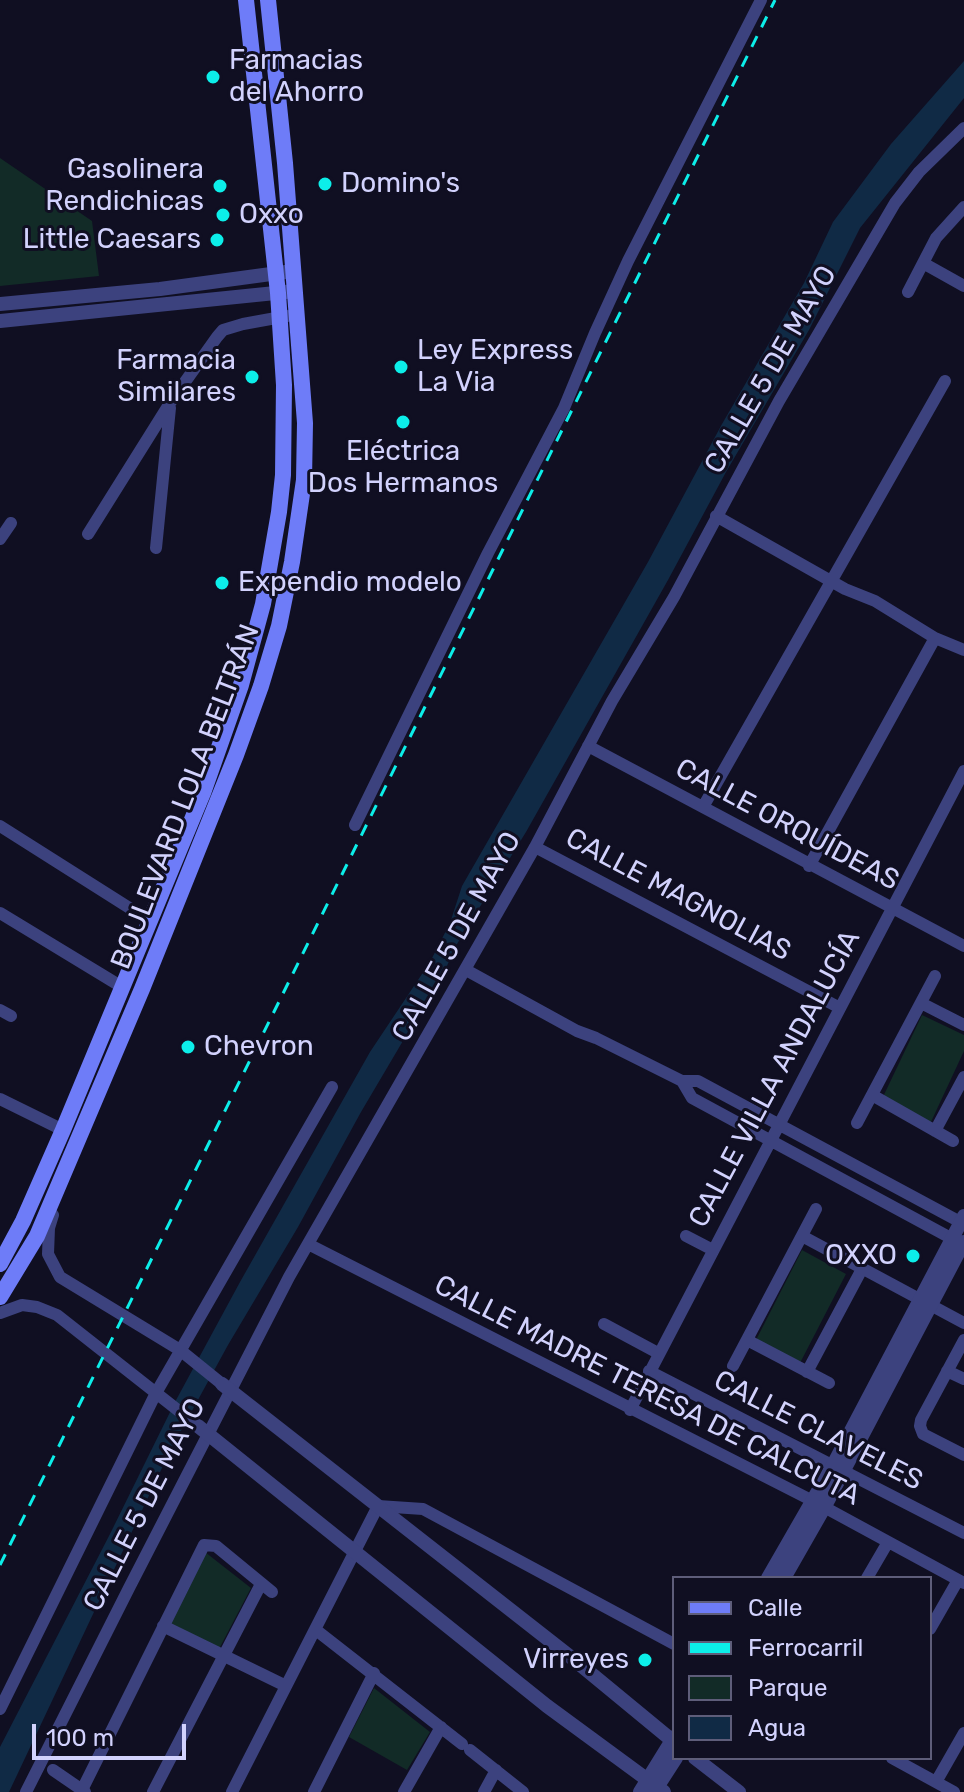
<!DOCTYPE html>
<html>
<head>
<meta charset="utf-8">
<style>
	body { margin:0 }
	#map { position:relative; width:964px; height:1792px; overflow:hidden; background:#100f22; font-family:Rubik,sans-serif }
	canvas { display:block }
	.legend { position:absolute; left:672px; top:1576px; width:260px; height:184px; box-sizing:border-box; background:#100f22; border:2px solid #5e5d7a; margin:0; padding:10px 14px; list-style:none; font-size:24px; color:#d2d2fd }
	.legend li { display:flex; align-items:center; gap:16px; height:40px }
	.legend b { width:40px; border:2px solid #5e5d7a }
	.scale { position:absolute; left:32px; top:1724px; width:154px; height:36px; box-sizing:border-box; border:4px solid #d2d2fd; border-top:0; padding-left:10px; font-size:24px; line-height:28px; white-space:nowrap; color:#d2d2fd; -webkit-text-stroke:6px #100f22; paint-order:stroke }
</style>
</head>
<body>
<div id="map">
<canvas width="964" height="1792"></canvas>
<ul class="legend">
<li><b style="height:10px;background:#6e7cf8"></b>Calle</li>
<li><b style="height:10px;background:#0ceee9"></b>Ferrocarril</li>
<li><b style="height:22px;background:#122b27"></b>Parque</li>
<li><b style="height:22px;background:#102a45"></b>Agua</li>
</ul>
<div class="scale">100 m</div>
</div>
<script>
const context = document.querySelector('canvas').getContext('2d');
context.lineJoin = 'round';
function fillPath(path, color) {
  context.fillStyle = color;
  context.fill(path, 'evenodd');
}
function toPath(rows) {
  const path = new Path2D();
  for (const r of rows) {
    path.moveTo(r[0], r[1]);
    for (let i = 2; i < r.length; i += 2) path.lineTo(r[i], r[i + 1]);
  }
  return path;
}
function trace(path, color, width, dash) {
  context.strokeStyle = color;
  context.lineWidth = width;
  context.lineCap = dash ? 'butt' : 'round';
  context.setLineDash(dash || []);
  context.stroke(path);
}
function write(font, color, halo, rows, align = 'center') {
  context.font = font + ' Rubik,sans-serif';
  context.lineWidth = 6;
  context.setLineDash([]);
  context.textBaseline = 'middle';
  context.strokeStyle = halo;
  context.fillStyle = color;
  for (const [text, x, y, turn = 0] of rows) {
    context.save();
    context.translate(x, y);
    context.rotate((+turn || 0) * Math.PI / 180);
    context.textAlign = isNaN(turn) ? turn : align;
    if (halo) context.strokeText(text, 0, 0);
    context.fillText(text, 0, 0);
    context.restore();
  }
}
fillPath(toPath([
	[0,158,92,221,99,276,0,286],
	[922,1015,964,1035,964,1051,930,1124,881,1101],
	[802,1250,846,1274,800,1363,756,1340],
	[205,1552,251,1588,219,1649,169,1625],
	[374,1688,430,1732,407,1770,349,1737]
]), '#122b27');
fillPath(toPath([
	[964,61,964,98,860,228,809,330,726,472,668,580,526,832,457,944,446,968,361,1112,298,1227,228,1345,170,1451,9,1792,0,1792,0,1747,110,1534,175,1402,240,1282,370,1052,430,962,450,923,462,886,648,562,722,424,804,283,833,222,891,144]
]), '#102a45');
trace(toPath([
	[923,263,964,286],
	[908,292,936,238,964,207],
	[716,516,845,589,875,601,935,638,964,650],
	[88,534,170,403,217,337,223,330,243,324,287,316],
	[0,539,11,523],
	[156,548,170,408],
	[588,746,964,946],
	[703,807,945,381],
	[355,825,488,553,564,408,595,333,628,261,761,0],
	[0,826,150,921],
	[535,847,840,1008],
	[809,866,935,638],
	[0,913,122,987],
	[466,970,577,1031,596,1038,682,1081,698,1081,964,1224],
	[921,1003,964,1025],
	[0,1010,11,1016],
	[682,1081,692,1098,960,1243],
	[872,1095,953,1141],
	[0,1099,63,1130],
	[857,1123,935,976],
	[935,1131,964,1077],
	[53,1215,49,1228,48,1254,60,1277,180,1350,222,1384],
	[686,1236,713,1250],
	[802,1236,964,1323],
	[308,1244,813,1501,964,1583],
	[0,1313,22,1305,37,1307,57,1315,198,1426],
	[604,1324,658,1353],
	[747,1340,829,1383],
	[964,1340,921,1420,920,1426,923,1434,964,1455],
	[733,1366,816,1209],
	[649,1371,964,1533],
	[947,1371,964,1379],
	[807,1372,862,1269],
	[630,1410,964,771],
	[867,1578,888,1542],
	[163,1626,286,1686],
	[930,1629,958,1580],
	[316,1630,462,1744],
	[0,1709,156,1393,332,1087],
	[470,1750,523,1792],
	[892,1758,954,1792],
	[53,1770,85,1792],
	[936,1782,964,1733],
	[82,1790,204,1545,216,1546,272,1592],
	[26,1792,129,1588,289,1277,535,847,612,701,674,597,779,401,895,203,919,172,964,128],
	[153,1792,261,1584],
	[232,1792,378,1506,423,1509,674,1644],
	[314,1792,374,1673],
	[404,1792,441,1727],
	[484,1792,496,1770]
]), '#3c427e', 12);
trace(toPath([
	[0,304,160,289,293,271],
	[0,321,295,291],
	[222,1384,577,1662,674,1742],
	[198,1426,547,1706,664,1792],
	[768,1578,833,1465,964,1216],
	[784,1578,824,1508,964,1242],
	[695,1758,739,1792],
	[640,1792,674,1737],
	[654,1792,676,1758]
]), '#3c427e', 14);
trace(toPath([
	[0,1264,23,1221,63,1130,203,793,241,685,263,604,279,512,283,475,284,385,278,293,246,0],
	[0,1297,37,1236,142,989,236,755,261,686,279,626,292,562,304,480,305,423,285,163,268,0]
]), '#6e7cf8', 16);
trace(toPath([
	[0,1565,775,0]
]), '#0ceee9', 3, [12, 10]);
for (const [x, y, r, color] of [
	[213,77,8,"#0ceee9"],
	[325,184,8,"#0ceee9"],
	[220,186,8,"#0ceee9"],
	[223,215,8,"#0ceee9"],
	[217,240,8,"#0ceee9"],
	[401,367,8,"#0ceee9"],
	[252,377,8,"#0ceee9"],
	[403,422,8,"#0ceee9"],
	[222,583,8,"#0ceee9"],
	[188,1047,8,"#0ceee9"],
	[913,1256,8,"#0ceee9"],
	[645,1660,8,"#0ceee9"]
]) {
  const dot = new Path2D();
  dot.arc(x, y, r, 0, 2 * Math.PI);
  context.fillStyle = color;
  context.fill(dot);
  trace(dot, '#100f22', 3);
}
write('28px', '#d2d2fd', '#100f22', [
	["Farmacias",229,61],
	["del Ahorro",229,93],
	["Gasolinera",204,170,"right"],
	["Rendichicas",204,202,"right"],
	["Domino's",341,184],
	["Oxxo",239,215],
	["Little Caesars",201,240,"right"],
	["Ley Express",417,351],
	["La Via",417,383],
	["Farmacia",236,361,"right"],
	["Similares",236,393,"right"],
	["Eléctrica",403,452,"center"],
	["Dos Hermanos",403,484,"center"],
	["Expendio modelo",238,583],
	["Chevron",204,1047],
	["OXXO",897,1256,"right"],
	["Virreyes",629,1660,"right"]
], 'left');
write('28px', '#d2d2fd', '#100f22', [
	["CALLE 5 DE MAYO",771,370,-60],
	["BOULEVARD LOLA BELTRÁN",186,797,-69],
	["CALLE ORQUÍDEAS",787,825,28],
	["CALLE MAGNOLIAS",678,895,28],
	["CALLE 5 DE MAYO",457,937,-61],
	["CALLE VILLA ANDALUCÍA",775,1079,-62],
	["CALLE MADRE TERESA DE CALCUTA",647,1391,27],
	["CALLE CLAVELES",818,1431,27],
	["CALLE 5 DE MAYO",145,1505,-63]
]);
</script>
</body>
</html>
